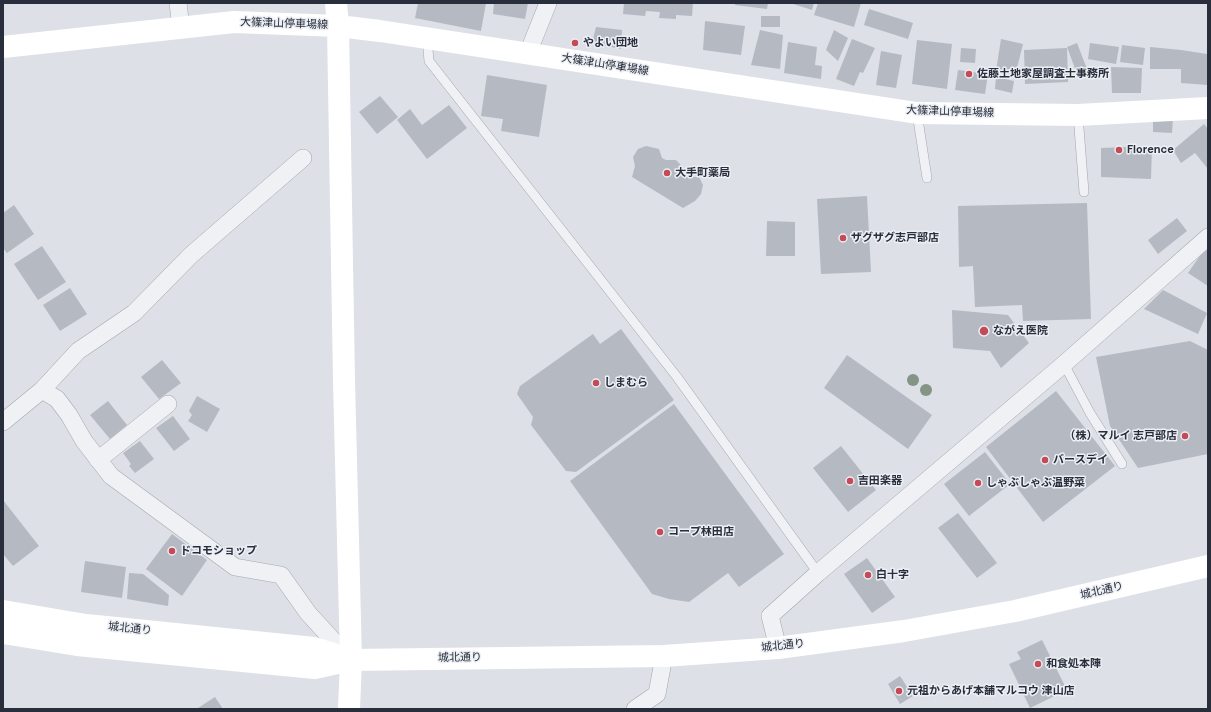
<!DOCTYPE html>
<html>
<head>
<meta charset="utf-8">
<style>
	body { margin:0 }
	#map { position:relative; width:1211px; height:712px; overflow:hidden; background:#dde0e6; font-family:"DM Sans",sans-serif }
	canvas { display:block }
	.frame { position:absolute; inset:0; border:4px solid #282e3b; pointer-events:none }
</style>
</head>
<body>
<div id="map">
<canvas width="1211" height="712"></canvas>
<div class="frame"></div>
</div>
<script>
const context = document.querySelector('canvas').getContext('2d');
context.lineJoin = 'round';
function fillPath(path, color) {
  context.fillStyle = color;
  context.fill(path, 'evenodd');
}
function toPath(rows) {
  const path = new Path2D();
  for (const r of rows) {
    path.moveTo(r[0], r[1]);
    for (let i = 2; i < r.length; i += 2) path.lineTo(r[i], r[i + 1]);
  }
  return path;
}
function trace(path, color, width, dash) {
  context.strokeStyle = color;
  context.lineWidth = width;
  context.lineCap = dash ? 'butt' : 'round';
  context.setLineDash(dash || []);
  context.stroke(path);
}
function write(font, color, halo, rows, align = 'center') {
  context.font = font + ' "DM Sans","Noto Sans JP",sans-serif';
  context.lineWidth = 3;
  context.setLineDash([]);
  context.textBaseline = 'middle';
  context.strokeStyle = halo;
  context.fillStyle = color;
  for (const [text, x, y, turn = 0] of rows) {
    context.save();
    context.translate(x, y);
    context.rotate((+turn || 0) * Math.PI / 180);
    context.textAlign = isNaN(turn) ? turn : align;
    if (halo) context.strokeText(text, 0, 0);
    context.fillText(text, 0, 0);
    context.restore();
  }
}
fillPath(toPath([
	[418,3,486,3,481,31,415,18],
	[494,3,528,3,525,19,493,14],
	[624,3,693,3,692,16,676,15,676,19,659,18,660,12,646,11,645,16,623,14],
	[735,3,768,3,767,9,735,5],
	[790,3,814,3,812,10],
	[818,3,861,3,854,27,814,15],
	[869,9,913,23,908,39,864,25],
	[761,16,780,16,780,27,761,27],
	[705,21,745,26,741,55,703,50],
	[596,27,622,30,621,49,592,43],
	[760,30,783,35,780,69,751,65],
	[834,30,848,38,838,61,826,50],
	[852,39,875,48,863,73,860,72,854,86,836,79],
	[1001,39,1023,44,1015,76,996,71],
	[917,40,952,44,947,89,912,84],
	[788,42,817,47,815,65,822,66,821,79,784,73],
	[1077,43,1087,69,1077,74,1067,47],
	[1090,43,1119,47,1116,64,1088,59],
	[1122,45,1145,48,1143,65,1120,62],
	[1150,47,1181,50,1207,54,1208,85,1181,83,1181,69,1150,69],
	[961,48,976,49,975,63,960,62],
	[1067,48,1068,82,1025,84,1024,50],
	[881,51,902,55,896,88,876,85],
	[1111,67,1142,68,1141,93,1112,93],
	[958,70,988,74,985,94,955,90],
	[487,75,547,85,539,137,501,131,503,119,481,116],
	[996,77,1014,81,1012,93,995,89],
	[380,96,398,117,377,134,359,112],
	[449,105,467,128,427,159,397,120,410,109,422,125],
	[1153,117,1173,118,1172,133,1153,132],
	[1204,124,1208,129,1208,169,1195,153,1181,163,1173,150],
	[646,146,659,149,662,158,666,160,676,160,680,164,686,177,699,177,703,185,701,194,695,201,683,208,632,177,635,166,633,157,638,149],
	[1152,146,1151,179,1101,177,1101,148],
	[867,196,871,272,821,274,817,199],
	[1087,203,1091,319,1023,321,1022,305,975,307,973,266,959,267,958,206],
	[14,205,34,234,7,253,3,248,3,213],
	[1177,218,1187,231,1158,254,1148,240],
	[767,221,795,222,795,256,766,256],
	[42,246,66,282,38,300,14,264],
	[1206,247,1208,249,1208,286,1188,273],
	[70,288,87,314,60,331,43,305],
	[1163,290,1207,313,1198,334,1144,309],
	[952,310,1008,315,1029,343,1001,368,990,351,953,348],
	[621,329,674,400,576,472,566,471,531,425,533,417,517,394,520,386,593,334,600,344],
	[1190,341,1208,350,1208,454,1138,468,1110,426,1096,357],
	[847,355,932,415,908,449,824,388],
	[162,360,181,383,159,399,141,377],
	[1056,391,1115,466,1043,522,986,447],
	[197,396,220,409,207,432,188,421,192,415,189,411],
	[108,401,127,425,110,439,90,415],
	[674,404,784,554,739,587,728,573,689,602,669,599,652,594,570,481],
	[173,416,190,439,174,451,156,428],
	[140,441,154,459,135,473,129,466,131,464,123,453],
	[841,446,876,490,848,512,813,468],
	[985,452,1010,484,969,516,944,484],
	[3,500,39,546,13,566,3,554],
	[958,513,997,563,977,578,938,528],
	[172,534,207,560,182,596,146,569],
	[867,558,895,597,872,613,844,574],
	[85,561,126,567,122,598,81,592],
	[129,573,143,574,169,595,168,606,127,599],
	[1042,640,1067,690,1030,708,1009,664,1021,659,1017,652],
	[900,676,913,696,900,704,888,684],
	[215,697,223,709,199,709,198,708]
]), '#b5b9c2');
const lane = toPath([
	[427,38,429,61,677,377,818,573],
	[917,113,927,178],
	[1078,115,1084,192],
	[1064,364,1090,413,1122,464]
]);
const street = toPath([
	[178,3,181,28],
	[528,53,548,3],
	[42,390,78,351,134,313,191,255,303,158],
	[3,422,42,390,57,399,69,415,84,441,111,476,235,567,281,575,308,613,351,660],
	[98,460,168,404],
	[778,648,770,616,818,573,1064,364,1208,237],
	[635,709,657,694,664,656]
]);
trace(lane, '#a3a7af', 10);
trace(street, '#a3a7af', 18);
trace(lane, '#f0f1f5', 9);
trace(street, '#f0f1f5', 17);
trace(toPath([
	[336,3,338,26,344,381,351,660,349,709],
	[3,47,234,22,338,26,380,31,917,113,1078,115,1208,108],
	[3,611,86,625,314,648,350,659],
	[3,633,77,645,315,668,351,660,664,656,778,648,904,631,1015,611,1208,566]
]), '#fff', 22);
context.fillStyle = '#849485';
for (const [x, y] of [
	[913,380],
	[926,390]
]) {
  context.beginPath();
  context.arc(x, y, 6, 0, 2 * Math.PI);
  context.fill();
}
for (const [x, y, r, color] of [
	[575,43,4,"#c34a56"],
	[969,74,4,"#c34a56"],
	[1119,150,4,"#c34a56"],
	[667,173,4,"#c34a56"],
	[843,238,4,"#c34a56"],
	[984,331,5,"#c34a56"],
	[596,383,4,"#c34a56"],
	[1185,436,4,"#c34a56"],
	[1045,460,4,"#c34a56"],
	[850,481,4,"#c34a56"],
	[978,483,4,"#c34a56"],
	[660,532,4,"#c34a56"],
	[172,551,4,"#c34a56"],
	[868,575,4,"#c34a56"],
	[1038,664,4,"#c34a56"],
	[899,691,4,"#c34a56"]
]) {
  const dot = new Path2D();
  dot.arc(x, y, r, 0, 2 * Math.PI);
  context.fillStyle = color;
  context.fill(dot);
  trace(dot, '#eceff4', 1.5);
}
write('11px', '#282e3b', '#eceff4', [
	["大篠津山停車場線",284,24,2],
	["大篠津山停車場線",605,65,9],
	["大篠津山停車場線",950,112,2],
	["城北通り",1102,591,-13],
	["城北通り",130,629,6],
	["城北通り",783,646,-6],
	["城北通り",460,658,-1]
]);
write('bold 11px', '#282e3b', '#eceff4', [
	["やよい団地",583,43],
	["佐藤土地家屋調査士事務所",977,74],
	["Florence",1127,150],
	["大手町薬局",675,173],
	["ザグザグ志戸部店",851,238],
	["ながえ医院",993,331],
	["しまむら",604,383],
	["（株）マルイ 志戸部店",1177,436,"right"],
	["バースデイ",1053,460],
	["吉田楽器",858,481],
	["しゃぶしゃぶ温野菜",986,483],
	["コープ林田店",668,532],
	["ドコモショップ",180,551],
	["白十字",876,575],
	["和食処本陣",1046,664],
	["元祖からあげ本舗マルコウ 津山店",907,691]
], 'left');
</script>
</body>
</html>
